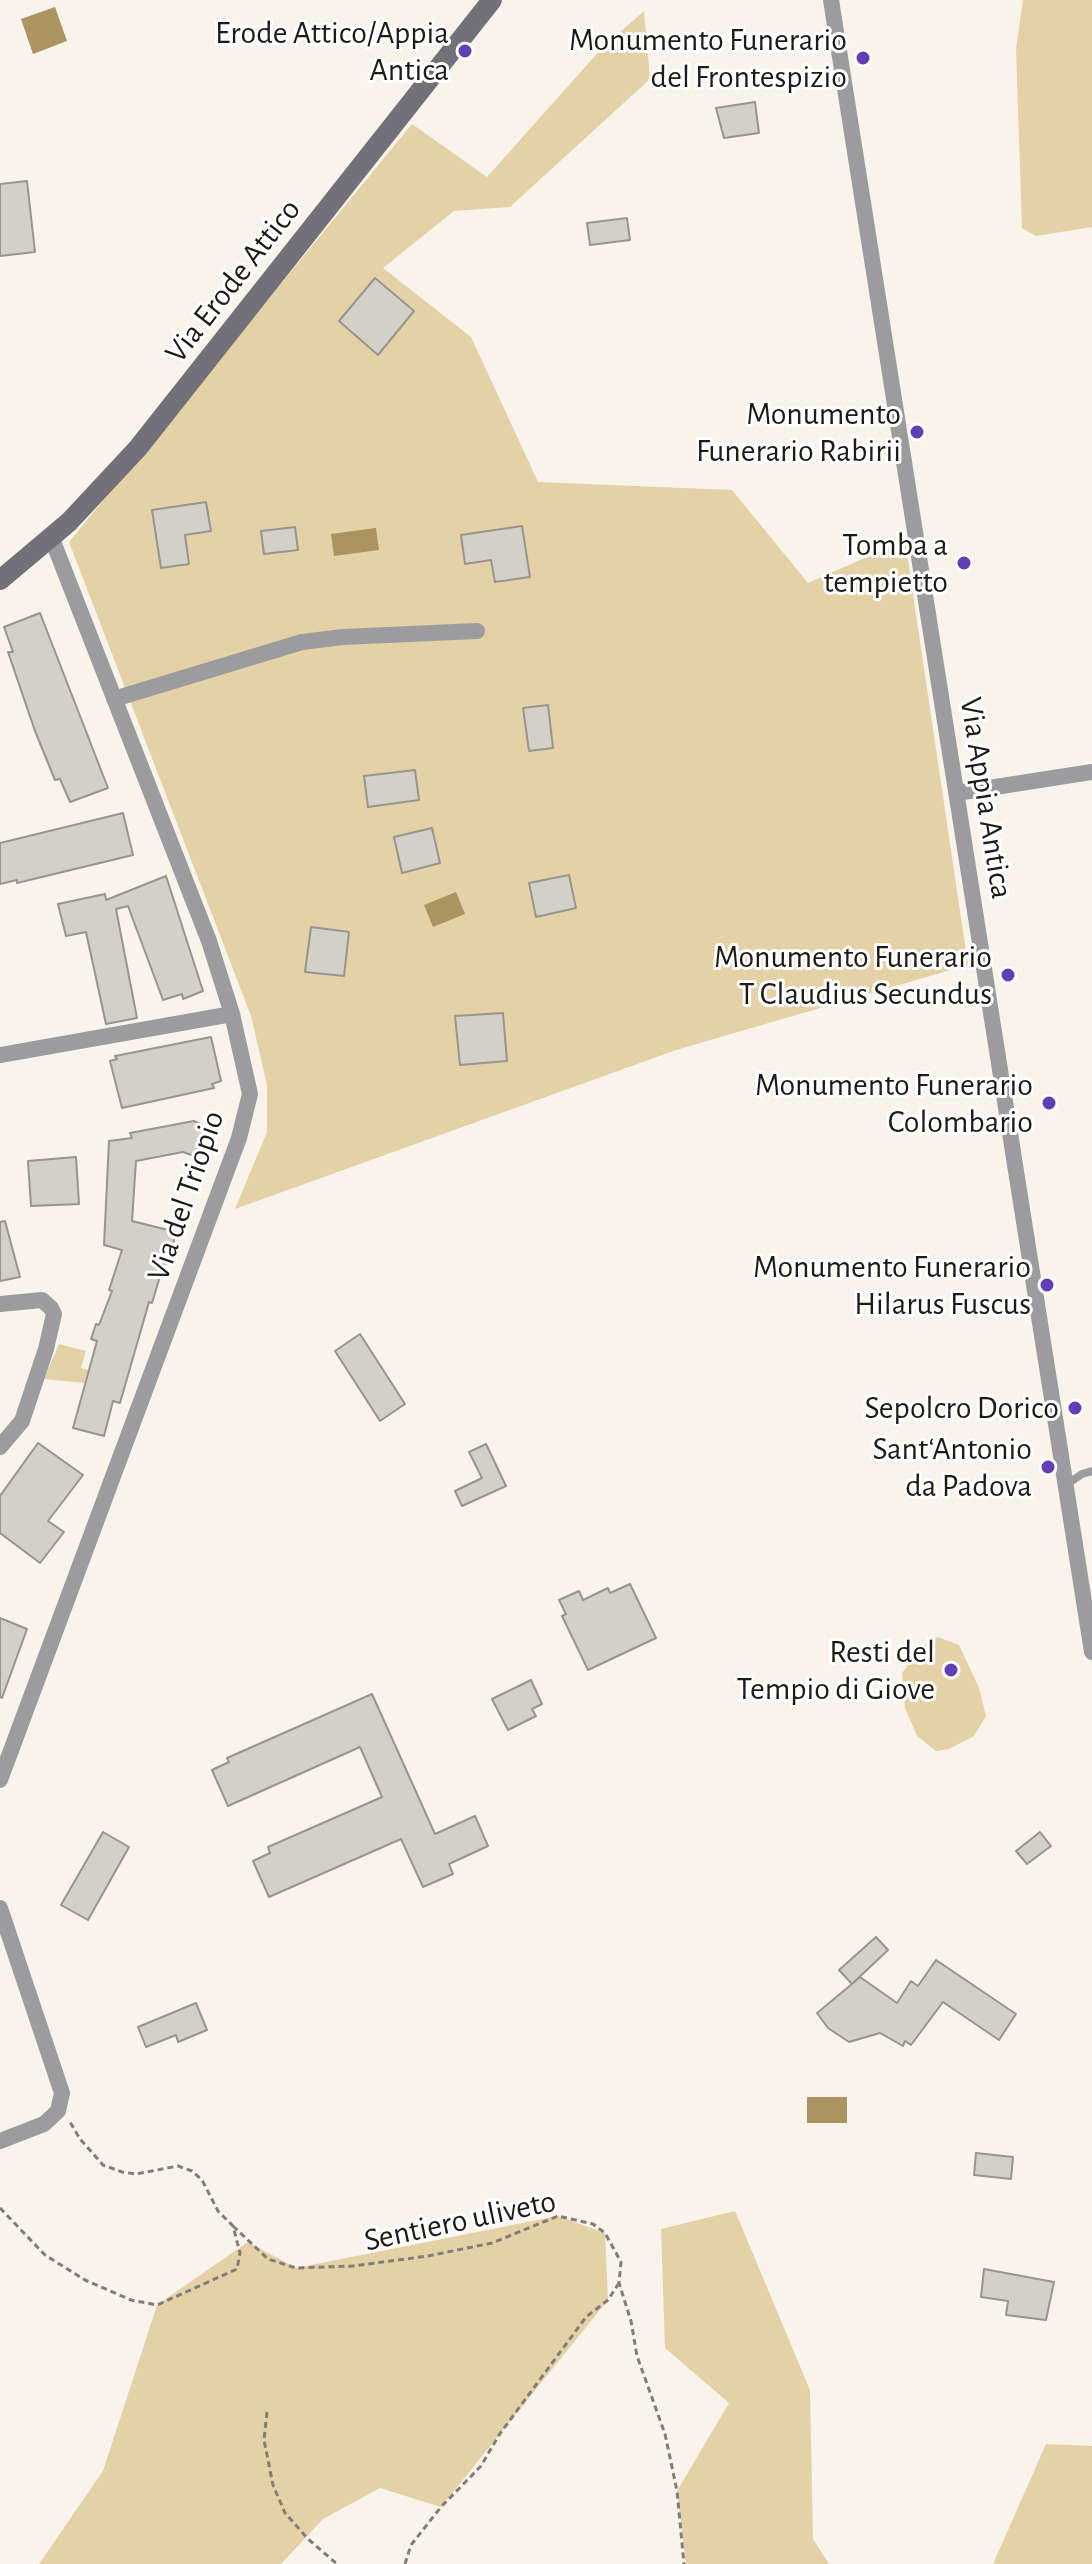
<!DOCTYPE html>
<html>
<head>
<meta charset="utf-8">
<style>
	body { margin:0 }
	canvas { display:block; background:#f8f4ec }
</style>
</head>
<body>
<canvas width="1092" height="2564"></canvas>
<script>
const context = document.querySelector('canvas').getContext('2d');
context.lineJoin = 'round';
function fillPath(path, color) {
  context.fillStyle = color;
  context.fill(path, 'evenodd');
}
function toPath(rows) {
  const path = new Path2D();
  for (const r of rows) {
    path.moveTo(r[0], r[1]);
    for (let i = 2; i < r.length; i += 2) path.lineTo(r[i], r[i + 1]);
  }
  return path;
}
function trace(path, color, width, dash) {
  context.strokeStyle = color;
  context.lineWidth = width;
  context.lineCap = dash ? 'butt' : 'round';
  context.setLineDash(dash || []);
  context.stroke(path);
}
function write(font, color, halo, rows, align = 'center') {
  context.font = font + ' "Alegreya Sans",sans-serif';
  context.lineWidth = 6;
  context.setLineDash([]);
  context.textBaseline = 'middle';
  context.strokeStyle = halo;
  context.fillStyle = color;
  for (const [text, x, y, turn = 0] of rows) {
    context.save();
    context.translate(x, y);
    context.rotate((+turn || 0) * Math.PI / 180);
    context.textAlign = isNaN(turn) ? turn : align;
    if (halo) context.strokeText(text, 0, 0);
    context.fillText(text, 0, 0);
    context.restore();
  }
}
fillPath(toPath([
	[1023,0,1092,0,1092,227,1036,236,1022,228,1016,49],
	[644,11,650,79,510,207,454,211,383,268,471,337,538,482,732,490,808,583,905,540,968,965,676,1050,235,1209,267,1132,267,1085,251,1016,69,542,412,124,487,177,603,47],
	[59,1344,86,1351,81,1368,89,1370,84,1383,44,1379],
	[938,1637,959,1645,979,1688,986,1716,974,1736,949,1749,936,1751,917,1736,905,1708,902,1673,922,1647],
	[735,2211,810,2390,813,2539,829,2564,686,2564,677,2491,729,2403,665,2348,661,2229],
	[558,2216,605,2233,608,2300,441,2507,380,2488,323,2519,281,2564,39,2564,103,2471,157,2305,248,2242,296,2268],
	[1046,2444,1092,2446,1092,2564,993,2564]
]), '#e4d1a6');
fillPath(toPath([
	[55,7,67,41,33,54,21,19],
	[376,528,379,550,334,556,331,534],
	[456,892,465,914,433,927,424,905],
	[807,2097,847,2097,847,2123,807,2123]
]), '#ab945f');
const building = toPath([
	[755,102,759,133,724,138,716,108,755,102],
	[27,181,35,252,0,256,0,184,27,181],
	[627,218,630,240,590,245,587,223,627,218],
	[375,278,414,311,378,355,339,321,375,278],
	[206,502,211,531,185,535,189,564,161,568,152,510,206,502],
	[522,526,530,577,495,582,491,560,465,564,461,535,522,526],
	[295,527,298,550,264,554,261,531,295,527],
	[40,613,108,788,70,802,60,779,55,780,35,731,8,652,13,652,4,627,40,613],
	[548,705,553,748,529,751,523,708,548,705],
	[415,770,419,800,368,807,364,776,415,770],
	[123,813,133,855,17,883,17,880,0,884,0,843,123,813],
	[432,828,440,863,402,873,394,837,432,828],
	[569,875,576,908,536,917,529,883,569,875],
	[166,876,203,991,183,999,182,994,163,1000,128,906,116,909,137,1018,106,1024,86,932,66,936,58,904,105,894,106,900,166,876],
	[311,927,349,932,344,976,305,972,311,927],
	[503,1013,507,1061,460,1065,455,1016,503,1013],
	[211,1037,221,1081,212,1084,214,1088,122,1108,110,1061,117,1059,115,1056,211,1037],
	[194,1121,206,1127,194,1156,183,1152,136,1161,132,1221,176,1232,168,1264,164,1263,152,1303,149,1302,120,1403,113,1401,104,1436,73,1428,97,1341,91,1339,96,1324,99,1325,112,1291,109,1290,122,1250,104,1245,109,1141,132,1138,130,1133,194,1121],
	[76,1157,79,1204,31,1206,28,1161,76,1157],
	[5,1221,20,1277,0,1281,0,1222,5,1221],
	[360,1334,405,1404,380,1421,335,1351,360,1334],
	[38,1443,83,1475,48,1521,64,1532,40,1563,0,1533,0,1496,38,1443],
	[486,1444,506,1486,462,1506,455,1491,482,1478,469,1452,486,1444],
	[630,1584,656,1638,588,1670,562,1616,566,1614,559,1600,579,1591,583,1600,608,1588,610,1593,630,1584],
	[0,1618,27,1629,2,1698,0,1697,0,1618],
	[531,1680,542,1704,532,1709,536,1716,508,1730,492,1699,531,1680],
	[372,1694,435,1834,475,1816,488,1846,449,1864,453,1874,423,1887,401,1839,269,1897,253,1861,270,1853,268,1847,382,1797,360,1747,228,1806,212,1770,229,1762,227,1758,372,1694],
	[103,1832,129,1847,88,1920,61,1905,103,1832],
	[1040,1832,1051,1846,1027,1864,1016,1851,1040,1832],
	[876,1937,888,1950,852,1984,860,1977,897,2003,911,1981,918,1986,936,1960,1016,2014,999,2040,943,2002,911,2045,905,2041,903,2046,880,2033,849,2042,828,2028,817,2013,852,1984,839,1970,876,1937],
	[196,2003,207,2030,178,2042,176,2035,146,2047,138,2027,196,2003],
	[976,2153,1013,2157,1011,2179,974,2175,976,2153],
	[984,2269,1054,2282,1046,2320,1006,2315,1008,2301,981,2297,984,2269]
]);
fillPath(building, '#d3d0c8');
trace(building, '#98958e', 2);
trace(toPath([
	[0,2208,45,2255,85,2280,131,2300,157,2305,237,2269,240,2253,233,2226,218,2211,202,2180,192,2171,178,2166,136,2174,122,2172,103,2165,80,2139,70,2122],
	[233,2226,268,2259,296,2268,353,2266,428,2256,492,2243,558,2216,593,2224,605,2233,621,2262,619,2283,631,2321,637,2356,665,2434,677,2491,684,2564],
	[267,2412,264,2440,273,2485,285,2513,308,2539,337,2564],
	[405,2564,411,2545,441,2507,481,2466,499,2435,586,2317,608,2300,619,2283]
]), '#817e79', 3, [6, 4]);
trace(toPath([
	[1066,1485,1082,1474,1092,1471]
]), '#9c9c9f', 8);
trace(toPath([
	[831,0,1092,1652],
	[114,699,302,642,343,637,477,631],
	[957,793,1092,772],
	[0,1055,232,1014],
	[0,1304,42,1300,51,1308,54,1314,46,1349,22,1421,0,1447],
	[0,1780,239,1138,250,1094,232,1014,209,941,52,539],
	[0,1908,62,2093,58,2111,44,2124,0,2141]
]), '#9c9c9f', 16);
trace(toPath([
	[0,580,69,522,138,448,492,0]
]), '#727177', 20);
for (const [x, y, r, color] of [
	[465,51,8,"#603eb6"],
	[863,58,8,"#603eb6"],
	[917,432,8,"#603eb6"],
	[964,563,8,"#603eb6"],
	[1008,975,8,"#603eb6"],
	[1049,1103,8,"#603eb6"],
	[1047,1285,8,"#603eb6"],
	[1075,1408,8,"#603eb6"],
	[1048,1467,8,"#603eb6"],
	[951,1670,8,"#603eb6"]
]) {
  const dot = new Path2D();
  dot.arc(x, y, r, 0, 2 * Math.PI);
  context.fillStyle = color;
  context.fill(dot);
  trace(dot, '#fff', 3);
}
write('32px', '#1c1b18', '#fff', [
	["Erode Attico/Appia",449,33],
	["Antica",449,70],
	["Monumento Funerario",847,40],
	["del Frontespizio",847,77],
	["Monumento",901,414],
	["Funerario Rabirii",901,451],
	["Tomba a",948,545],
	["tempietto",948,582],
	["Monumento Funerario",992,957],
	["T Claudius Secundus",992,994],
	["Monumento Funerario",1033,1085],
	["Colombario",1033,1122],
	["Monumento Funerario",1031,1267],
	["Hilarus Fuscus",1031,1304],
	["Sepolcro Dorico",1059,1408],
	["Sant‘Antonio",1032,1449],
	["da Padova",1032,1486],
	["Resti del",935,1652],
	["Tempio di Giove",935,1689]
], 'right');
write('32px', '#1c1b18', '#fff', [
	["Via Erode Attico",233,281,-52],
	["Via Appia Antica",986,798,81],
	["Via del Triopio",186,1196,-71],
	["Sentiero uliveto",460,2221,-12]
]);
</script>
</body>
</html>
